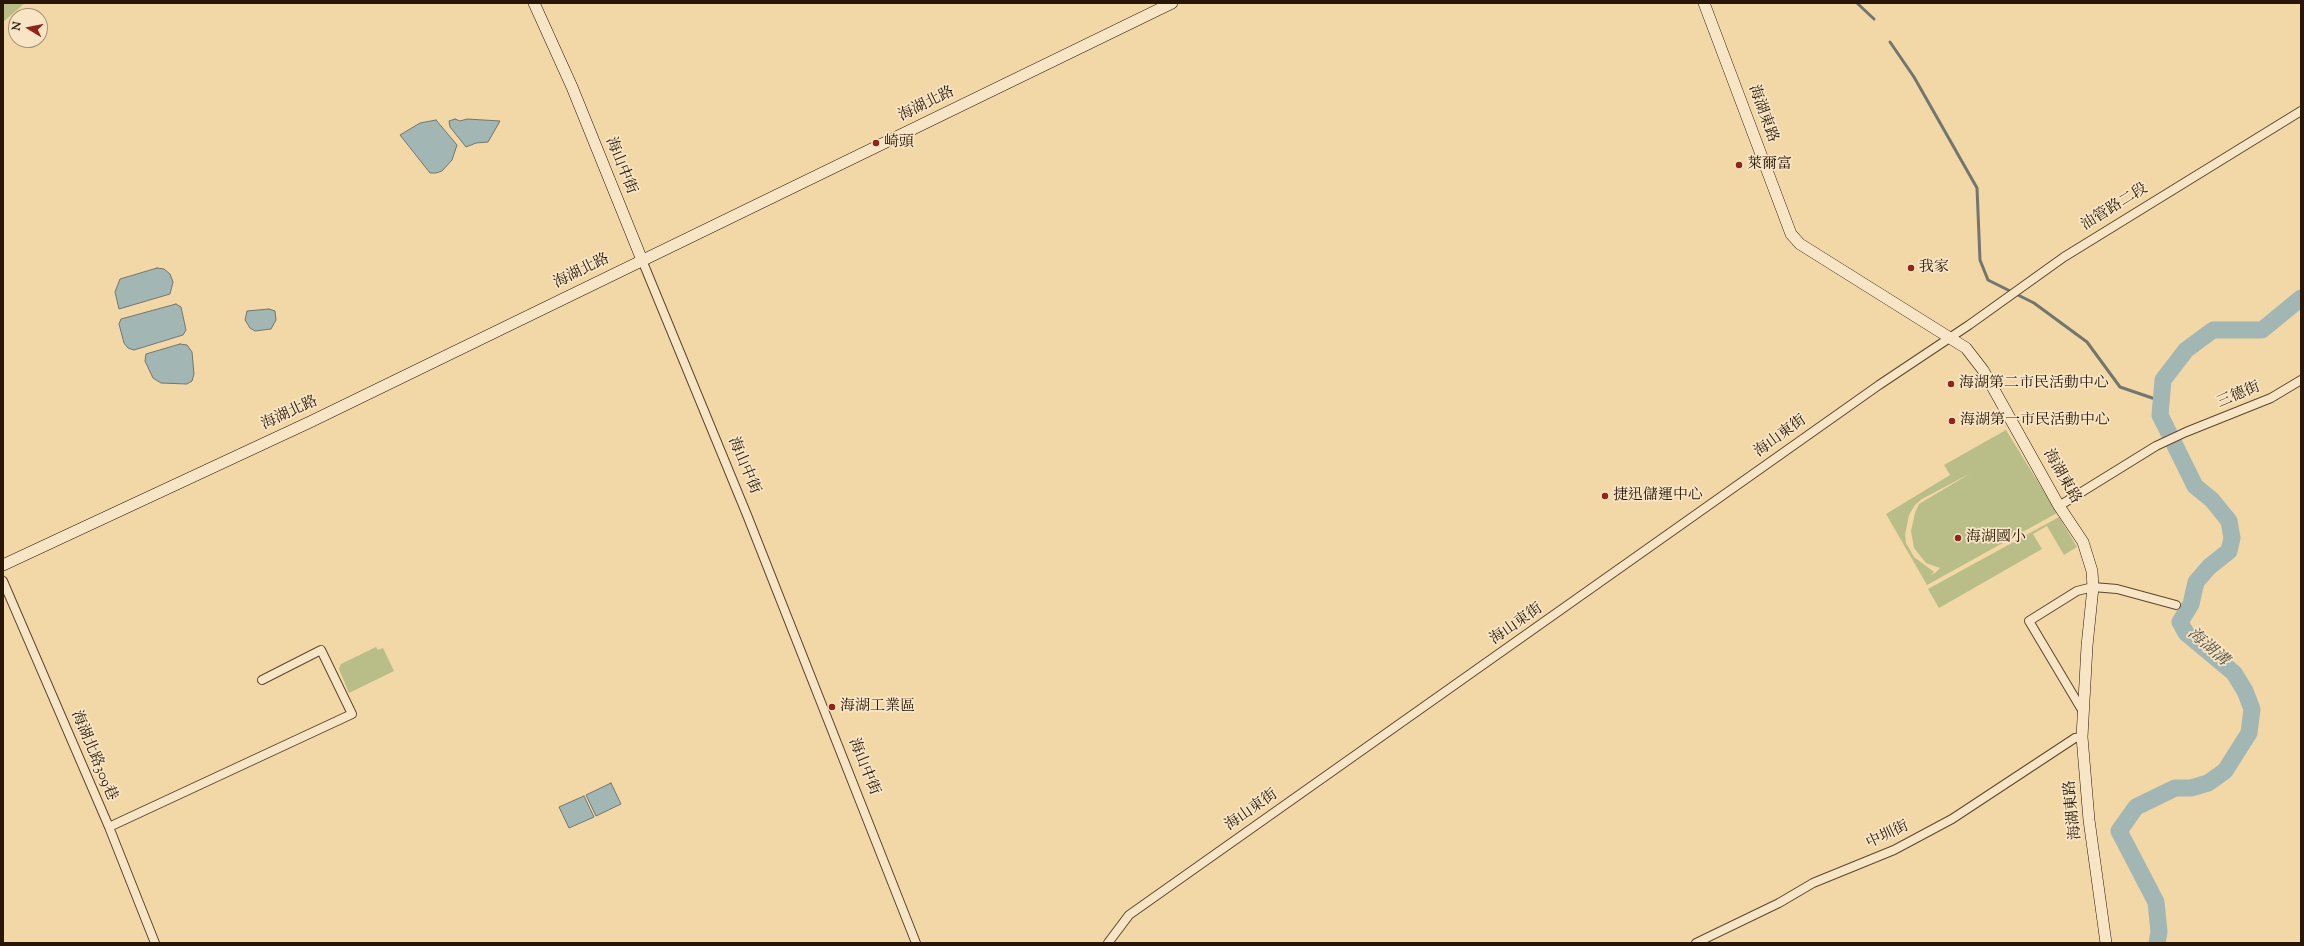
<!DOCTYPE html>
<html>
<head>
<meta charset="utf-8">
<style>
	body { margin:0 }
	#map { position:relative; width:2304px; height:946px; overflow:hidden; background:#f2d7a7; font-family:"Sorts Mill Goudy",serif }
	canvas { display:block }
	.frame { position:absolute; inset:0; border:4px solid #291606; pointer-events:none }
	.north { position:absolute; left:8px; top:8px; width:40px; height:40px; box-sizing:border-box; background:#f7e5c6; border:1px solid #a59279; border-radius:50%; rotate:280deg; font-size:11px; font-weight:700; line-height:16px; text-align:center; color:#291606 }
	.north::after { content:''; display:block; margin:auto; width:14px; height:18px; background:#8f2418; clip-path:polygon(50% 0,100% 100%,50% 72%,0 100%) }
</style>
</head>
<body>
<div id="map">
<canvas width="2304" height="946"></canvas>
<div class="frame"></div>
<div class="north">N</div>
</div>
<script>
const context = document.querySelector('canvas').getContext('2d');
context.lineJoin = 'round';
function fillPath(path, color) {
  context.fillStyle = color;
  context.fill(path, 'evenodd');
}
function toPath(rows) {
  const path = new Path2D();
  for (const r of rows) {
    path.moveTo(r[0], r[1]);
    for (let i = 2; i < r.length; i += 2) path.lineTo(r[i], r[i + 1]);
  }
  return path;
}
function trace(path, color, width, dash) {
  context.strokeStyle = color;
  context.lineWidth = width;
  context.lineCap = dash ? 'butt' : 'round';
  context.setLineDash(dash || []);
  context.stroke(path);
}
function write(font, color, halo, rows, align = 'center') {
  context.font = font + ' "Sorts Mill Goudy","Noto Serif TC",serif';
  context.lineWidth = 3.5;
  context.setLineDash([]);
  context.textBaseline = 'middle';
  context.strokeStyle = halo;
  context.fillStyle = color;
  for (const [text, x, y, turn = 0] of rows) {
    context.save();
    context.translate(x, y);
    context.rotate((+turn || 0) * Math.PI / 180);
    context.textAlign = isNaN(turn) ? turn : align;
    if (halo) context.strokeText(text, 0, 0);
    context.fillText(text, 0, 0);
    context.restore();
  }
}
fillPath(toPath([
	[3,3,25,3,3,22],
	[2006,430,2057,513,1927,585,1886,514,1950,475,1944,465],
	[1971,473,1919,504,1915,513,1911,531,1914,548,1926,563,1940,568,1935,573,1930,575,1934,572,1914,557,1906,543,1905,535,1909,515,1915,505,1922,499],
	[2059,517,2077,547,2064,555,2047,526,2033,534,2042,549,1939,608,1928,589],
	[376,647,378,650,383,648,394,671,349,693,339,669,341,664]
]), '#b9be88');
const water = toPath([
	[455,119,460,121,467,119,500,121,488,142,476,143,466,147,450,127,449,121,455,119],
	[436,120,457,145,452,160,442,171,436,173,430,173,400,135,420,123,436,120],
	[157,268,164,269,170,274,173,282,170,294,119,309,115,292,120,279,157,268],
	[176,304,181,307,186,330,183,335,134,350,128,348,124,343,119,324,121,319,176,304],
	[269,309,275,311,276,320,271,329,255,331,250,328,245,320,247,311,269,309],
	[180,344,187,345,192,352,194,374,192,381,187,384,161,383,153,378,145,361,146,354,180,344],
	[611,783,621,804,596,816,586,795,611,783],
	[584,796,594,817,569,828,559,807,584,796]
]);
fillPath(water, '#a2b6b4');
trace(water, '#72766e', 1);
trace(toPath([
	[1857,3,1874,19],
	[1890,42,1914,77,1977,188,1980,260,1988,280,2034,303,2087,342,2120,387,2161,401]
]), '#72766e', 3);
trace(toPath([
	[2157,943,2159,932,2156,902,2119,831,2136,807,2175,788,2191,788,2208,783,2225,771,2249,733,2252,709,2245,691,2234,673,2186,633,2180,622,2191,604,2196,582,2209,567,2229,551,2232,538,2229,521,2212,500,2195,486,2160,415,2163,380,2186,350,2213,330,2262,330,2301,298]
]), '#a2b6b4', 17);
const street = toPath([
	[642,260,747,515,916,943],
	[2059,506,2156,446,2186,432,2271,398,2301,380],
	[3,581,109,827,155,943],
	[2082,710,2029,621,2077,591,2093,587,2117,589,2176,605],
	[109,827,352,714,321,650,262,680],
	[1108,943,1129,915,1879,385,1969,325,2064,257,2301,111],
	[1696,943,1779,903,1813,883,1894,850,1952,819,2075,738,2082,737]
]);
const secondary = toPath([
	[534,3,572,87,642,260],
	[1704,3,1791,234,1800,244,1966,348,1983,370,2059,506,2083,542,2092,571,2093,587,2087,646,2082,737,2089,820,2106,943],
	[3,565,310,422,1172,3]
]);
trace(street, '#5b462e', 10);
trace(secondary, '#291606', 12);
trace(street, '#f7e5c6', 8);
trace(secondary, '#f7e5c6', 11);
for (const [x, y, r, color] of [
	[876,143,4,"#8f2418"],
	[1739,165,4,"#8f2418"],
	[1911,268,4,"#8f2418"],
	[1951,384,4,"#8f2418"],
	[1952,421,4,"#8f2418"],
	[1605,496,4,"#8f2418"],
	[1958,538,4,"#8f2418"],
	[832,707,4,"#8f2418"]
]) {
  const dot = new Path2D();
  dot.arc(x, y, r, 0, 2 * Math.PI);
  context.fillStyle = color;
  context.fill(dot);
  trace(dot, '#f7e5c6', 1.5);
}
write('15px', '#291606', '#f7e5c6', [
	["海湖北路",927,105,-26],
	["海湖東路",1762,114,70],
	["海山中街",620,166,68],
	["油管路二段",2115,208,-32],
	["海湖北路",582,272,-26],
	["三德街",2239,396,-23],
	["海湖北路",290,414,-25],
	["海山東街",1781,437,-36],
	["海山中街",743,466,67],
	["海湖東路",2061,477,60],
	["海山東街",1517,625,-35],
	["海湖北路309巷",93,756,67],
	["海山中街",863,767,68],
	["海湖東路",2074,810,-96],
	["海山東街",1252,811,-35],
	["中圳街",1888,836,-25]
]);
write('15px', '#291606', '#f7e5c6', [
	["崎頭",884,143],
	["萊爾富",1747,165],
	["我家",1919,268],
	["海湖第二市民活動中心",1959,384],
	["海湖第一市民活動中心",1960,421],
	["捷迅儲運中心",1613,496],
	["海湖國小",1966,538],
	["海湖工業區",840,707]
], 'left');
write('italic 16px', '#534e43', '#f7e5c6', [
	["海湖溝",2207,648,41]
]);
</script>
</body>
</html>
